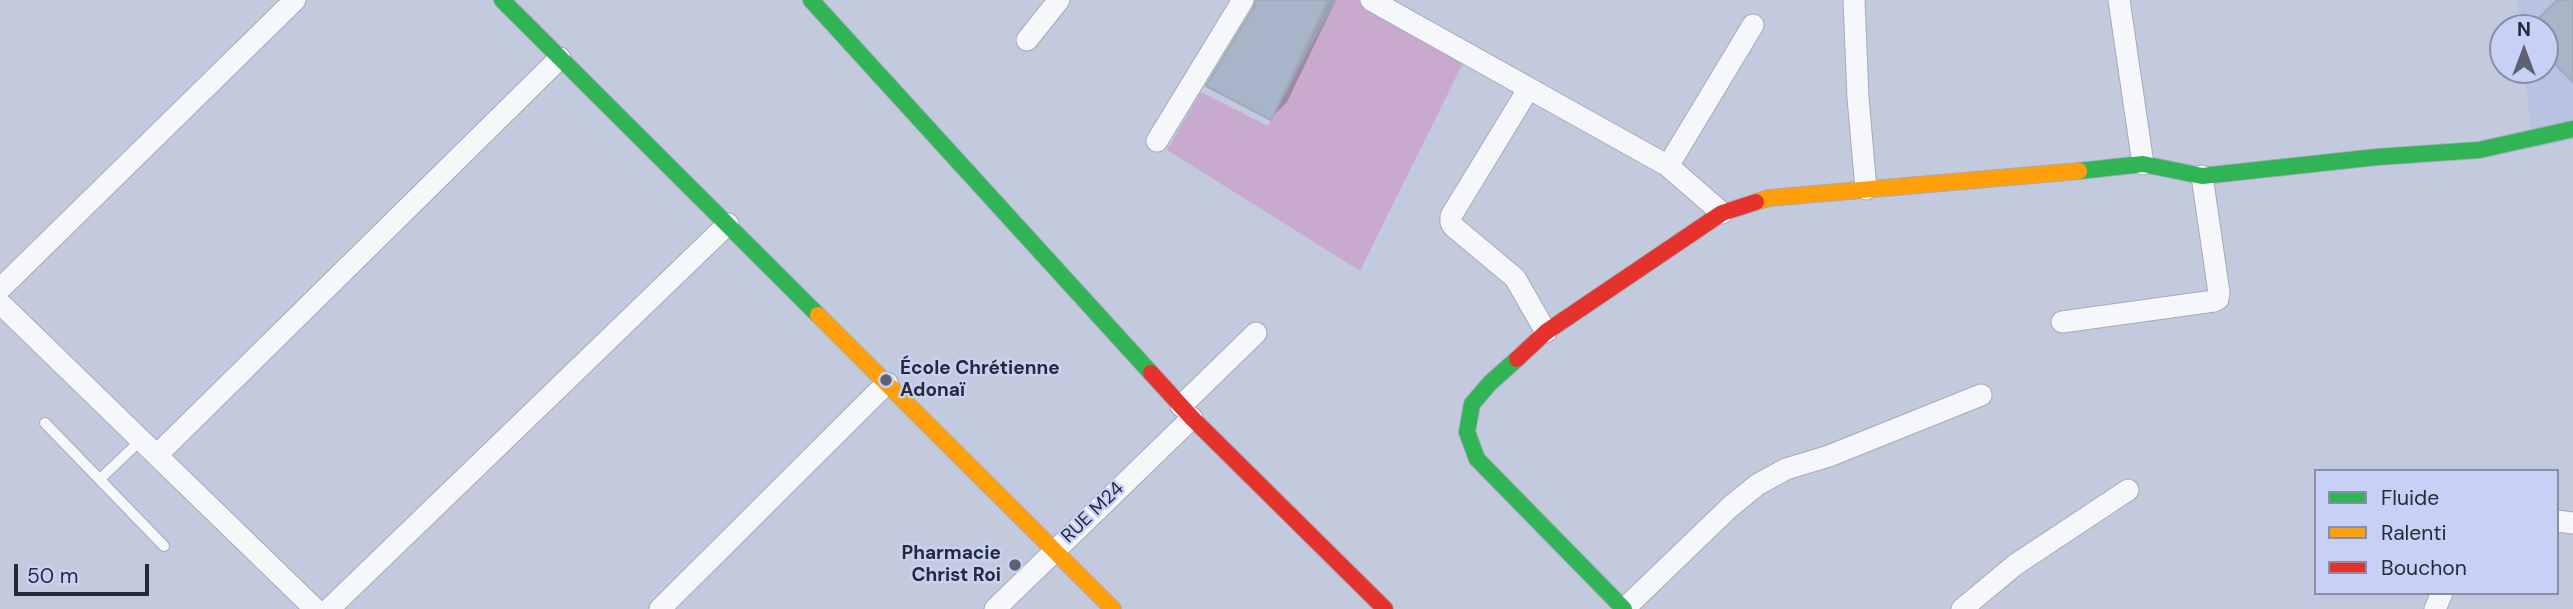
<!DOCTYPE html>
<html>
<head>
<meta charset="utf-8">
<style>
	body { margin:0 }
	#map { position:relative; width:2573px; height:609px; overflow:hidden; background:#c4cade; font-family:"DM Sans",sans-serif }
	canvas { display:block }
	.legend { position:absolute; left:2314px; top:469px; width:245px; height:126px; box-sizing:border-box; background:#c7d1f5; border:2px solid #878ea9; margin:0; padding:9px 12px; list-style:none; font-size:21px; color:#262a37 }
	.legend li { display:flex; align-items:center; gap:14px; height:35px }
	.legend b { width:35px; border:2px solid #878ea9 }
	.north { position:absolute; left:2489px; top:14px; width:70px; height:70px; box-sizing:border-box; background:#c7d1f5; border:2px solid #878ea9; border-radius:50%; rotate:0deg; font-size:19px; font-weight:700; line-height:28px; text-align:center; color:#262a37 }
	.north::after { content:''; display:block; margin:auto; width:24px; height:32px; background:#5d6271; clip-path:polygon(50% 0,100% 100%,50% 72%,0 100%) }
	.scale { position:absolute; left:14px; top:564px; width:135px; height:32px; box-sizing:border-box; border:4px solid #262a37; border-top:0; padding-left:9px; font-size:21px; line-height:24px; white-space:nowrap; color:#262a37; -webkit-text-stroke:5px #c7d1f5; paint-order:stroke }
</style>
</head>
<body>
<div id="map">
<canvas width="2573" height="609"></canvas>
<ul class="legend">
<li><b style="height:9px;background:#30b455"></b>Fluide</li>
<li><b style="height:9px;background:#ff9f0a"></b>Ralenti</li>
<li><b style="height:9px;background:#e5322d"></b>Bouchon</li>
</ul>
<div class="north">N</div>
<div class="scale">50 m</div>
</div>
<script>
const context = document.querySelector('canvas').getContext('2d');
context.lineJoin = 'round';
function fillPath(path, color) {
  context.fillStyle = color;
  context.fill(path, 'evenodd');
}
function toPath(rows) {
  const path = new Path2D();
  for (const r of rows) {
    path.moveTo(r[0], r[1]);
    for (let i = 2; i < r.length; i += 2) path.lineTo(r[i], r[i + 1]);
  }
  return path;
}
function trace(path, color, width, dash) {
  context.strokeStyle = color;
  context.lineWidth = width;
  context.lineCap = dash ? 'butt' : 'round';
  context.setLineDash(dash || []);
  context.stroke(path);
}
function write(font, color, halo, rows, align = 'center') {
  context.font = font + ' "DM Sans",sans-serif';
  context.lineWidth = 5;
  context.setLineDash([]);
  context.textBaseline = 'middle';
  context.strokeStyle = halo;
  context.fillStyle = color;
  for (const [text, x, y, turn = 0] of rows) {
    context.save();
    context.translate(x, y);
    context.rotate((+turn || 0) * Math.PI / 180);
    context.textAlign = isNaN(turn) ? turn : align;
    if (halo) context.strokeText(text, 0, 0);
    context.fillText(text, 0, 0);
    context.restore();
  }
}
fillPath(toPath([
	[2517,0,2573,0,2573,140,2533,148,2524,70,2545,70,2545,28,2520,28]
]), '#b8c2e1');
fillPath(toPath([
	[1336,0,1357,0,1465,59,1360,271,1167,150,1201,92,1268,126]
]), '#c7aace');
fillPath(toPath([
	[1257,0,1336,0,1287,102,1271,118]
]), '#0003');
const building = toPath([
	[1256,0,1328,0,1271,120,1206,86,1254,7,1256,0],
	[2557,0,2573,0,2573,82,2545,54,2545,28,2529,28,2557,0]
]);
fillPath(building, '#a8b4c8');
trace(building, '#a2aab8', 2);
const lane = toPath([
	[45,423,164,546],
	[100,479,141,440]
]);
const street = toPath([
	[1371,0,1668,166,1722,213],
	[1854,0,1858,98,1866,189],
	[2119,0,2143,164],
	[1027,40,1059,0],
	[1529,88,1451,216,1451,223,1454,227,1515,278,1546,332],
	[1157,141,1243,0],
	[1668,166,1753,25],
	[0,289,295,0],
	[0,303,315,609],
	[2062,322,2214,301,2218,299,2219,293,2202,176],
	[1181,406,1256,333],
	[157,455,560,58],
	[2557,521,2573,523],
	[329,609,728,224],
	[660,609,887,383],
	[995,609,1192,418],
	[1624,609,1730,507,1757,485,1786,469,1829,456,1981,395],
	[1962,609,2015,565,2128,490],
	[2435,609,2442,593]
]);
const fast = toPath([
	[502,0,818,315],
	[811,0,1151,373],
	[2079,171,2143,164,2202,176,2377,157,2479,150,2573,129],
	[1517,359,1490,383,1472,404,1467,432,1477,459,1624,609]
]);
const slow = toPath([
	[1756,202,1769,198,2079,171],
	[818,315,1113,609]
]);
const jam = toPath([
	[1517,359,1546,332,1722,213,1756,202],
	[1151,373,1192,418,1385,609]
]);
trace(lane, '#a5aab9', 12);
trace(street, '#a5aab9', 23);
trace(fast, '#a5aab9', 18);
trace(slow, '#a5aab9', 18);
trace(jam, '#a5aab9', 18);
trace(lane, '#f6f7fa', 10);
trace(street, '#f6f7fa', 21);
trace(fast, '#30b455', 16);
trace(slow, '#ff9f0a', 16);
trace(jam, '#e5322d', 16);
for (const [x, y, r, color] of [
	[886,380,7,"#5d6271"],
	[1015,565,7,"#5d6271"]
]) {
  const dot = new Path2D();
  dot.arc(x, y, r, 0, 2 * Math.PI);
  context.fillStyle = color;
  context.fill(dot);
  trace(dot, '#c7d1f5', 2.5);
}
write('bold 19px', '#262a37', '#c7d1f5', [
	["École Chrétienne",900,369],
	["Adonaï",900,391],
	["Pharmacie",1001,554,"right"],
	["Christ Roi",1001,576,"right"]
], 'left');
write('19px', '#262a37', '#c7d1f5', [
	["RUE M24",1093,513,-44]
]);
</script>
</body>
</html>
